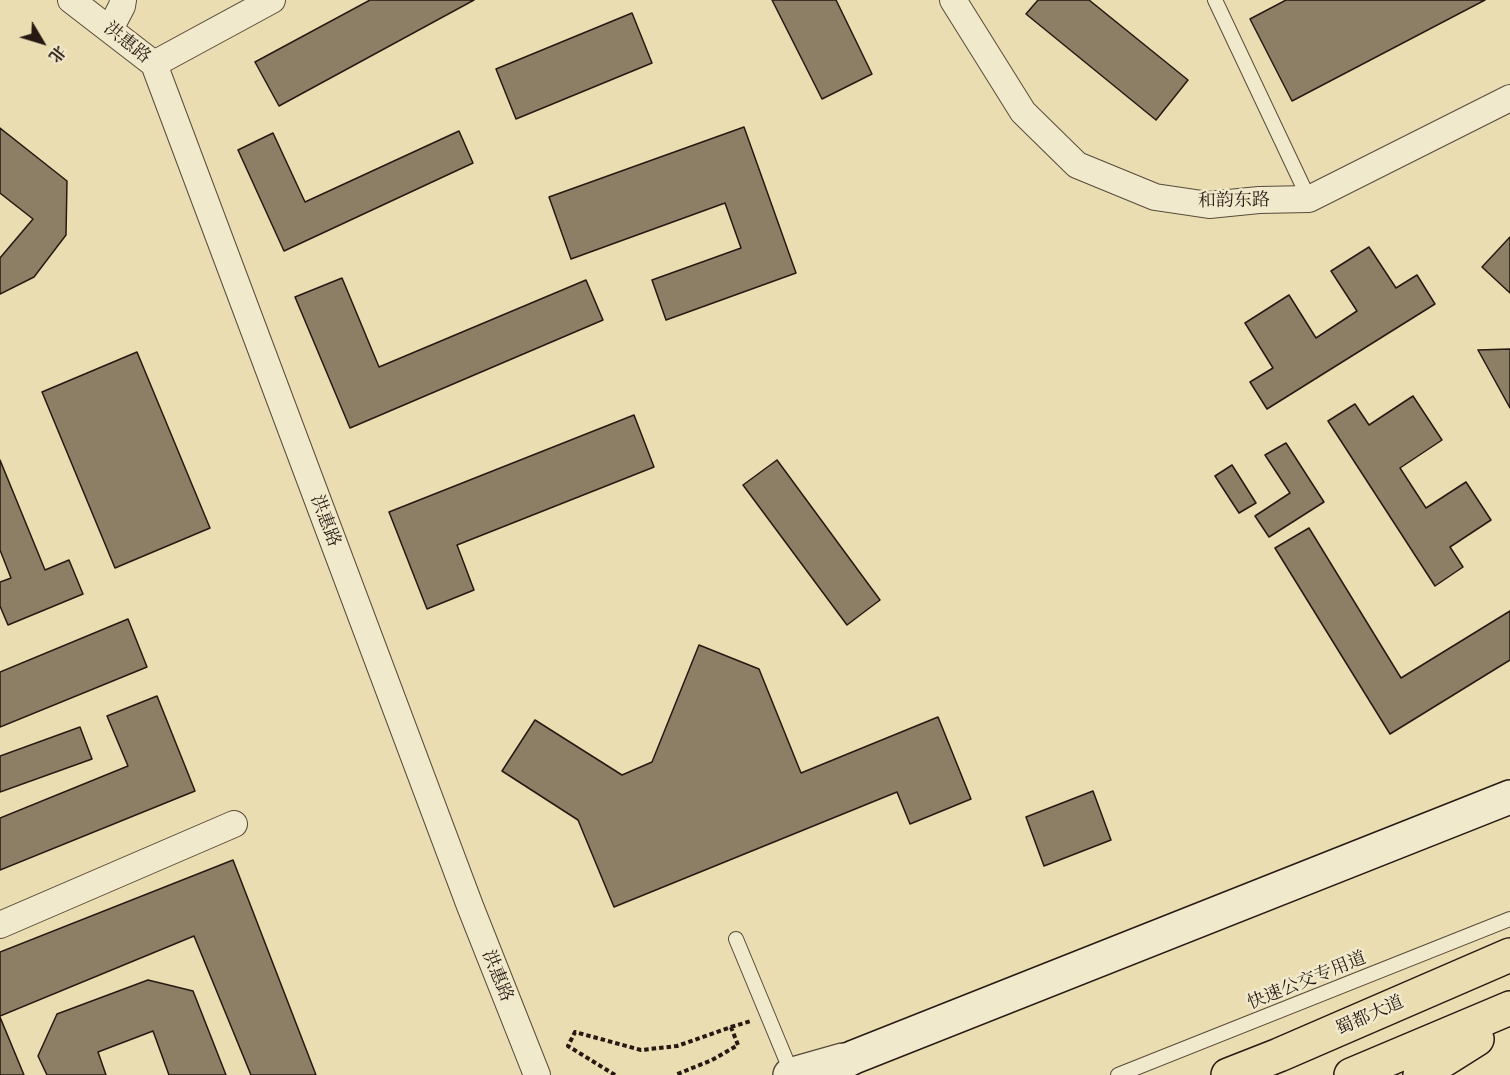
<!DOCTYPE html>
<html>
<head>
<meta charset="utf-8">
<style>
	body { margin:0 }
	#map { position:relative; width:1510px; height:1075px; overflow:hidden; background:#eaddb1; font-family:"Old Standard TT","Noto Serif SC",serif }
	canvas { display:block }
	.north { position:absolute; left:12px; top:12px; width:60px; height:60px; -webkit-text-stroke:4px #f1e9cc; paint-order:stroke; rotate:128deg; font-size:16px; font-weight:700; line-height:24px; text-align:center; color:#271912 }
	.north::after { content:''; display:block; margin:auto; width:21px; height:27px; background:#271912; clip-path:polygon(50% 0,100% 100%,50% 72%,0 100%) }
</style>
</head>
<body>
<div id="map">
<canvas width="1510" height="1075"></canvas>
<div class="north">北</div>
</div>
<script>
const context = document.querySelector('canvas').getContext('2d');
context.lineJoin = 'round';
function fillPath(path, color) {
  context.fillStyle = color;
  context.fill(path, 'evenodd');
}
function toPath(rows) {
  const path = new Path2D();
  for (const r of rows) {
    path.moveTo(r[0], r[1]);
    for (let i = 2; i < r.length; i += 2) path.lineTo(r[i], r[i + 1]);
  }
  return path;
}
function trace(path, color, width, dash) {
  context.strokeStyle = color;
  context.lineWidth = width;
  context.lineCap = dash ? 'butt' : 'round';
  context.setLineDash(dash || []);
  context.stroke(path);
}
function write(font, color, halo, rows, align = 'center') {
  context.font = font + ' "Old Standard TT","Noto Serif SC",serif';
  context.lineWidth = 5;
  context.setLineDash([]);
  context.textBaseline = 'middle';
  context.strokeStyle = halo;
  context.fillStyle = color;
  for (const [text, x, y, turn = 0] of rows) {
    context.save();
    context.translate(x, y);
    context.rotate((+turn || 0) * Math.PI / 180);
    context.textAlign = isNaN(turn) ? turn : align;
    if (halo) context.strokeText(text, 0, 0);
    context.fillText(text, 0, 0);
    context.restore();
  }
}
const building = toPath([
	[370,0,474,0,279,106,255,62,370,0],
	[772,0,836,0,872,74,822,99,772,0],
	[1038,0,1089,0,1188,80,1156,120,1026,14,1038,0],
	[1286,0,1485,0,1292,101,1250,19,1286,0],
	[632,13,652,63,516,119,496,69,632,13],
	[744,127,796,273,666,320,652,280,741,248,725,203,571,259,549,197,744,127],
	[0,128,67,181,66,235,34,277,0,294,0,258,33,219,0,193,0,128],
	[459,131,473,163,284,251,238,150,273,133,305,202,459,131],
	[1510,237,1510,293,1482,267,1510,237],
	[1369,247,1396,288,1417,275,1435,304,1267,409,1250,382,1273,368,1245,323,1289,295,1316,338,1357,311,1331,271,1369,247],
	[342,278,379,367,586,280,603,320,350,428,295,297,342,278],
	[1510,349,1510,408,1478,350,1510,349],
	[137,352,210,528,115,568,42,392,137,352],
	[1413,396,1442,440,1400,468,1426,508,1466,482,1491,520,1450,547,1463,567,1435,586,1328,421,1355,404,1369,425,1413,396],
	[634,415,654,467,457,545,474,590,427,609,389,512,634,415],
	[1286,443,1324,502,1269,537,1255,516,1290,493,1265,455,1286,443],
	[0,460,45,570,69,560,83,594,8,625,0,606,0,582,11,578,0,550,0,460],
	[777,460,880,600,847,625,743,485,777,460],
	[1232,465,1256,503,1239,513,1215,476,1232,465],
	[1309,528,1401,678,1510,611,1510,660,1390,734,1275,548,1309,528],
	[128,619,147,667,0,727,0,672,128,619],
	[699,645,759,669,801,773,938,717,971,799,910,824,897,792,614,907,578,820,502,771,535,720,622,775,652,762,699,645],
	[157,696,195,791,0,870,0,818,128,766,107,716,157,696],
	[80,727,92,759,0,792,0,756,80,727],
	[1093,791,1111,840,1044,866,1026,817,1093,791],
	[233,860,316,1075,251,1075,194,936,0,1016,0,952,233,860],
	[148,980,193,991,226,1075,169,1075,153,1031,98,1052,106,1075,47,1075,38,1056,57,1014,148,980],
	[0,1017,24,1075,0,1075,0,1017]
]);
fillPath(building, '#8c7f65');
trace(building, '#271912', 1.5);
const service = toPath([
	[1215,0,1309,199],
	[736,939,792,1074],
	[1118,1075,1510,919]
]);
const minor = toPath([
	[71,0,154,64,470,906,537,1075],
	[953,0,1023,112,1077,165,1155,197,1209,205,1259,200,1309,199,1510,98],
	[110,29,122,6,123,0],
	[154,64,272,0],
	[0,925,234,824]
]);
const tertiary = toPath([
	[790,1075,843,1060]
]);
const secondary = toPath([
	[817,1075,854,1057,1510,797]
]);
const trunk = toPath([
	[1228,1075,1279,1055,1510,955],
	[1351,1075,1510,1008],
	[1420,1075,1477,1039]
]);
trace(service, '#584a3a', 16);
trace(minor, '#584a3a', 28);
trace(tertiary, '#584a3a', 36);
trace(secondary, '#271912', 36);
trace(trunk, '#271912', 36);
trace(toPath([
	[731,1027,751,1021],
	[615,1075,568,1046,575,1032,641,1050,677,1046,731,1027,738,1045,712,1060,675,1075]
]), '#271912', 4, [4.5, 3]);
trace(service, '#f1e9cc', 14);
trace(minor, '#f1e9cc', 26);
trace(tertiary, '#f1e9cc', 33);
trace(secondary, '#f1e9cc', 33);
trace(trunk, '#eaddb1', 33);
write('18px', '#271912', '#f1e9cc', [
	["洪惠路",127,43,39],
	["和韵东路",1234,201,-1],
	["洪惠路",325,521,69],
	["洪惠路",497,976,68],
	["快速公交专用道",1307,981,-22],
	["蜀都大道",1370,1016,-24]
]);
</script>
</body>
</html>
